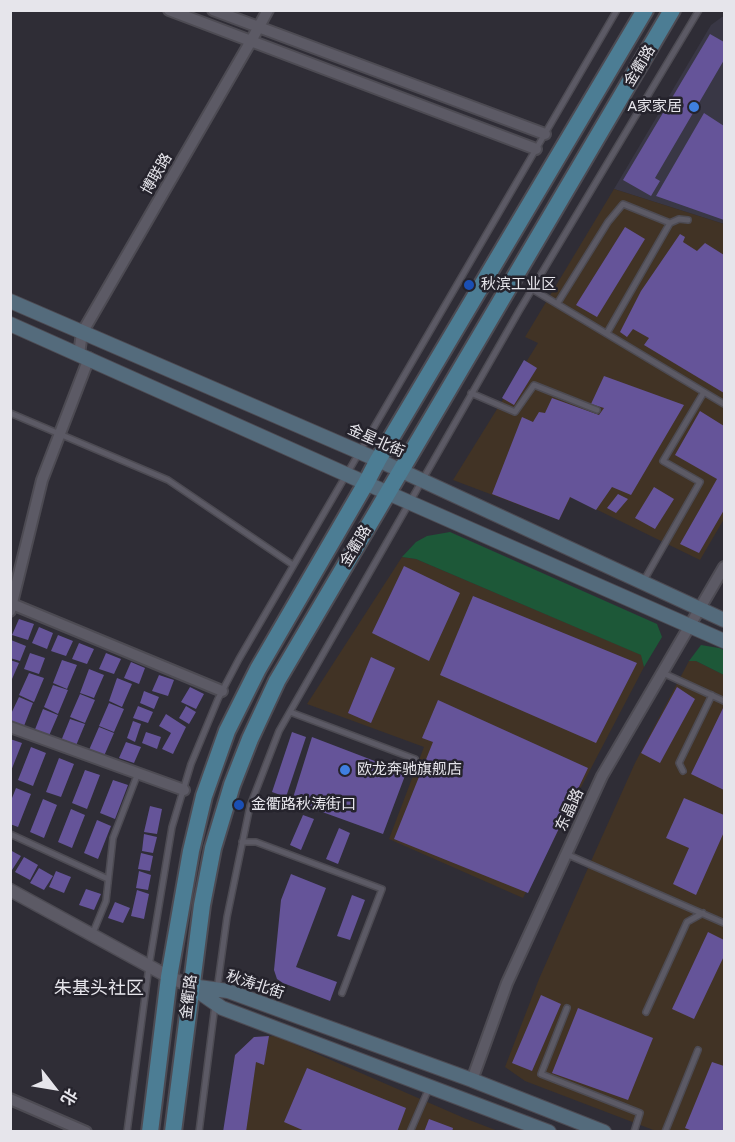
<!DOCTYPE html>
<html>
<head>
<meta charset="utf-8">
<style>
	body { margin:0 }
	#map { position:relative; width:735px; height:1142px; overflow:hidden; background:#2f2d36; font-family:"Noto Sans","Noto Sans SC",sans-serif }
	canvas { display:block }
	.frame { position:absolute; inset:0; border:12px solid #e6e5eb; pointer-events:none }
	.north { position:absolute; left:24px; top:1058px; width:60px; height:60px; -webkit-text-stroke:4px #25232c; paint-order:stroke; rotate:121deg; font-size:16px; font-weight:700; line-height:24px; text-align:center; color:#e6e5eb }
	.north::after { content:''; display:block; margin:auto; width:21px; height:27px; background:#e6e5eb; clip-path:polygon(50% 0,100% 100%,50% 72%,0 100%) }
</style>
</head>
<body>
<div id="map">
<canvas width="735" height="1142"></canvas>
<div class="frame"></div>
<div class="north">北</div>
</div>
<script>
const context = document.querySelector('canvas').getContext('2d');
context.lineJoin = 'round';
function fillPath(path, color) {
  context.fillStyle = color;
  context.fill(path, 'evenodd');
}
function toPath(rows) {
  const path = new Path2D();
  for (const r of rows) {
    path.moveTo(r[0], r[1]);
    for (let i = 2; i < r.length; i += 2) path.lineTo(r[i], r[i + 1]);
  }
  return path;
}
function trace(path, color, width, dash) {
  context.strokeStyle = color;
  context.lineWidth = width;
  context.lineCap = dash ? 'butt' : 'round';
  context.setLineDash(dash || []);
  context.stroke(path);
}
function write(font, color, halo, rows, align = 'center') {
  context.font = font + ' "Noto Sans","Noto Sans SC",sans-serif';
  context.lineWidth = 5;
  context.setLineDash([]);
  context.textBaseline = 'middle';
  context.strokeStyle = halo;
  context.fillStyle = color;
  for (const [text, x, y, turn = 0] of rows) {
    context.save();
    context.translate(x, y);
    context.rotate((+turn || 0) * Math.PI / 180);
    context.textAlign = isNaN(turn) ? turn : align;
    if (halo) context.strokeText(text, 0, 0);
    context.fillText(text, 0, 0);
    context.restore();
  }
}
fillPath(toPath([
	[722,17,724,17,724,224,614,189,711,25]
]), '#393745');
fillPath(toPath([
	[614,189,724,224,724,519,700,560,571,497,559,520,453,480,538,343,525,337],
	[402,557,416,559,642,655,644,667,523,898,389,839,424,747,307,704],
	[689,661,696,661,724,675,724,1131,656,1131,525,1081,505,1067,539,979,596,850,635,763],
	[276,1036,464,1118,498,1131,225,1132,235,1055,254,1037]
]), '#413325');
fillPath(toPath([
	[450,532,657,624,662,637,644,667,641,655,416,559,402,557,416,542,427,536],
	[701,645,719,648,724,650,724,675,696,661,689,661]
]), '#1d5838');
fillPath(toPath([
	[710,34,724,42,724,60,655,178,660,181,651,196,623,180],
	[704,113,724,126,724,220,656,196],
	[625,227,645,239,597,317,576,305],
	[680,234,685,237,683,242,697,251,705,243,724,255,724,393,644,345,649,338,633,329,627,337,620,332,641,291],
	[524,360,537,368,514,405,502,398],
	[604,376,684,405,631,495,612,487,596,510,570,497,559,520,492,494,522,417,533,422,539,412,545,413,552,398,599,415,604,408,591,404],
	[700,411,724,426,724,510,699,553,680,544,717,479,675,455],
	[654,487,674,499,655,529,635,518],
	[618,494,628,499,616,513,607,508],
	[404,566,460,593,429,661,372,633],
	[473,596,637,663,596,743,440,675],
	[19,619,34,624,28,640,12,635],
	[39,627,53,633,47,649,32,643],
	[58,635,73,641,66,656,51,651],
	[11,640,26,646,20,661,10,658],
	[79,643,94,649,87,664,72,659],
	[30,653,45,658,39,674,24,669],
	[106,653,121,659,114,674,99,669],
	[371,657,395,668,371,723,348,713],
	[10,660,19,663,12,679,10,678],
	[62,660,77,665,67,689,53,683],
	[131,662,145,668,139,684,124,678],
	[89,669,104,675,94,698,80,693],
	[29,673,44,678,34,702,19,695],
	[159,675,174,680,168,696,152,691],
	[117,678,132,684,122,707,109,701],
	[53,685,68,690,58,714,44,707],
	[190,687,204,694,196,709,181,702],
	[677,687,695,699,660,763,641,753],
	[144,691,159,697,154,709,140,703],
	[80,694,95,700,85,723,70,717],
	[19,697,33,703,24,726,10,721,10,716],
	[438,700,588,768,528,893,394,839,433,742,422,738],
	[109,703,124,709,114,732,99,726],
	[138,706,153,712,148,723,133,718],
	[186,706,196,712,189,724,179,718],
	[724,706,724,790,691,774],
	[43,709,58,715,48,738,34,732],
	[166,714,186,727,173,754,162,749,171,733,159,726],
	[70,719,85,724,75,748,61,741],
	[133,721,141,724,135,742,127,738],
	[99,727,114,733,104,756,89,750],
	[146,732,161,737,157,749,142,743],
	[292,732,306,737,286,797,272,792],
	[312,737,406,773,383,834,292,801],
	[10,739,22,743,11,771,10,771],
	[126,742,141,747,134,763,119,758],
	[31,747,46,753,33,786,18,780],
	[59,758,74,764,61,797,46,792],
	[85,770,100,775,87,809,72,803],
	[113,780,128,785,115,819,100,813],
	[16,788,31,794,18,827,10,824,10,803],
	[684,798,724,815,724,832,696,895,673,884,689,848,666,838],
	[43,799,57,805,44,838,30,832],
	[150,806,162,809,157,834,144,832],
	[71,809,85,815,72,848,58,842],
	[303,815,314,819,301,850,290,845],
	[97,820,111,826,98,859,84,853],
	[339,828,350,833,338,864,326,859],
	[144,834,157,837,153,853,142,851],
	[10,850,21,856,12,870,10,870],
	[141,853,153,856,150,871,138,869],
	[24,857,38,865,30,880,15,872],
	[39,868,53,876,44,890,30,883],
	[56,871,71,877,64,893,49,887],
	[139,871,151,875,148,890,136,888],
	[291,874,326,888,296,967,337,982,330,1001,283,983,277,979,274,970,281,900],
	[86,889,101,894,94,910,79,905],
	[137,890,149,894,144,919,131,916],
	[352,895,365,900,350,940,337,936],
	[115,902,130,908,123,923,108,918],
	[708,932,724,940,724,956,694,1019,672,1009],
	[541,995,561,1004,532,1071,512,1063],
	[578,1008,653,1038,628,1100,552,1073],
	[269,1036,264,1065,256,1062,246,1132,223,1132,235,1055,254,1037],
	[712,1062,724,1066,724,1132,695,1132,685,1128],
	[307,1068,406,1108,397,1132,307,1132,284,1122],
	[429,1119,453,1128,452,1132,424,1132]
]), '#655499');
const service = toPath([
	[532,289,724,404],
	[557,304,608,222,623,204,670,223],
	[607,333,670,223,679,219,688,220],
	[471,393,515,412,534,385,597,410],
	[10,413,168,480,293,565],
	[643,582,700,482,663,461,704,392],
	[663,673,724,701],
	[290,712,415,759],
	[683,771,679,763,712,695],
	[10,834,108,879],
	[242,842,256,842,382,889,342,993],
	[566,854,724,923],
	[92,935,106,901,113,838,138,773],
	[217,990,227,917,250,806,279,731,519,311,699,10],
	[567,1008,541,1074,640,1113,634,1132],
	[646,1012,687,922,703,913],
	[127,1132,149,966,172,827,191,764,218,699,239,659,617,10],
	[199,1132,215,1005],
	[410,1132,429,1088],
	[665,1132,698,1050]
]);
const minor = toPath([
	[169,10,536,149],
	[213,10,545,134],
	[79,354,82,333,251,41,268,10],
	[12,604,222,691],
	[10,611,42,480,89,358],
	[10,727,184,790],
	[472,1080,507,983,602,776,724,567],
	[10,1099,86,1132]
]);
const tertiary = toPath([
	[10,890,169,977,191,986]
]);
const secondary = toPath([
	[10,301,378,460,724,620],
	[10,324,388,493,724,641],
	[191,986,228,991,472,1080,604,1132],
	[192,987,222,1008,549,1132]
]);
const primary = toPath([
	[150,1132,169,977,191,851,204,796,227,731,258,669,366,483,378,460,645,10],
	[173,1132,202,905,213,848,232,785,250,739,277,681,672,10]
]);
trace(service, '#4d4b53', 8);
trace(minor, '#4d4b53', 14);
trace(tertiary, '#4d4b53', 15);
trace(secondary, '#4d4b53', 16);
trace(primary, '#4d4b53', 20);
trace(service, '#5c5a65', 5);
trace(minor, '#5c5a65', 10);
trace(tertiary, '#5c5a65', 12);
trace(secondary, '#546b7c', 14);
trace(primary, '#4c7d94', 16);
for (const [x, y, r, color] of [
	[694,107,6,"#3f7fe0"],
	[469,285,6,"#1a4fb4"],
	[345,770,6,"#3f7fe0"],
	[239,805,6,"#1a4fb4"]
]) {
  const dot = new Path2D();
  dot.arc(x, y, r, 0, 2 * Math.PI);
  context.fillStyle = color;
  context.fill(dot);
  trace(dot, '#25232c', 2);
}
write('15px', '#e6e5eb', '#25232c', [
	["金衢路",640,66,-59],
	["博联路",157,174,-60],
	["金星北街",376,441,24],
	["金衢路",356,546,-59],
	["东晶路",570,810,-65],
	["秋涛北街",255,985,18],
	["金衢路",189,997,-83]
]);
write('15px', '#e6e5eb', '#25232c', [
	["A家家居",682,107,"right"],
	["秋滨工业区",481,285],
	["欧龙奔驰旗舰店",357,770],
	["金衢路秋涛街口",251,805]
], 'left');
write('18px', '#e6e5eb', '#25232c', [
	["朱基头社区",99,989]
]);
</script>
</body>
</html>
